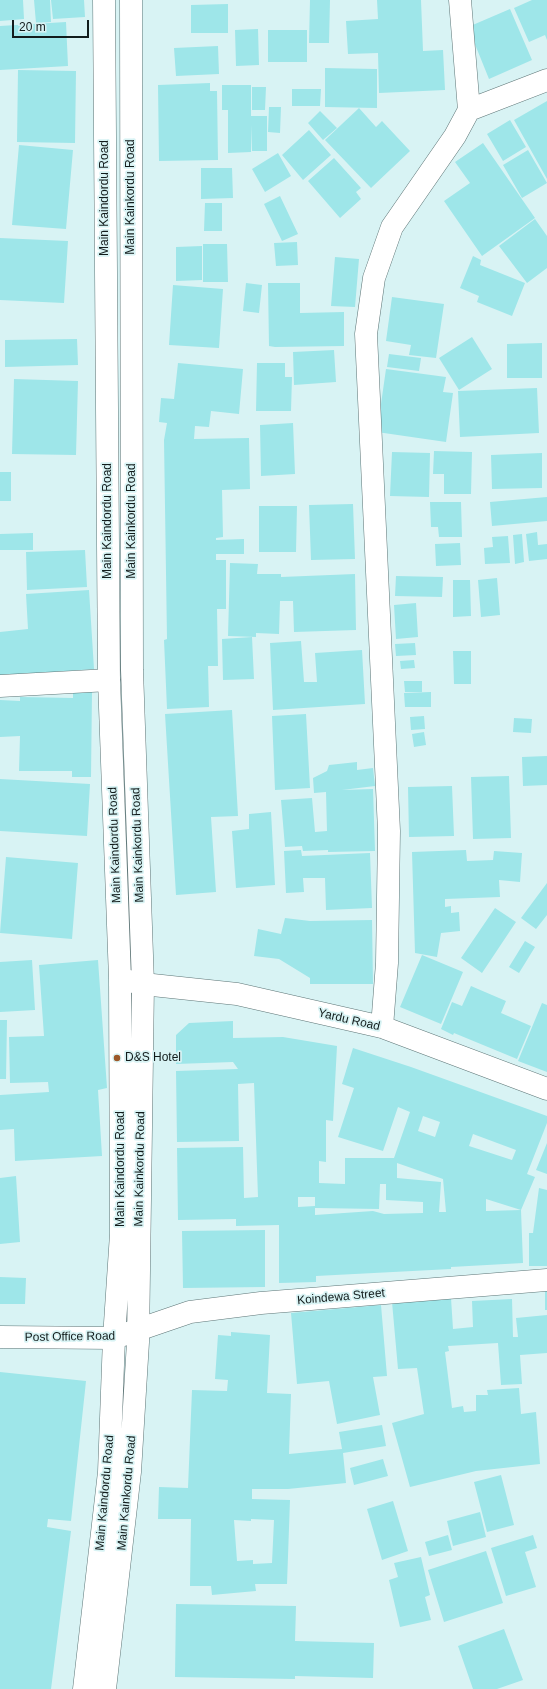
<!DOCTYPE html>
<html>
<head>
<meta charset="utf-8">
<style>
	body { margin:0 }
	#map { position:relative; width:547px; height:1689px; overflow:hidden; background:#d8f3f4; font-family:Arial,sans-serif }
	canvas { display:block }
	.scale { position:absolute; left:12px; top:20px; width:77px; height:18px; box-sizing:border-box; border:2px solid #121c1c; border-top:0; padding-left:5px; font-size:12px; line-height:14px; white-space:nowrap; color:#121c1c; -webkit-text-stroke:3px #d8f3f4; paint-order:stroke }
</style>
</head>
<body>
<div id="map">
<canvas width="547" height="1689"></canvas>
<div class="scale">20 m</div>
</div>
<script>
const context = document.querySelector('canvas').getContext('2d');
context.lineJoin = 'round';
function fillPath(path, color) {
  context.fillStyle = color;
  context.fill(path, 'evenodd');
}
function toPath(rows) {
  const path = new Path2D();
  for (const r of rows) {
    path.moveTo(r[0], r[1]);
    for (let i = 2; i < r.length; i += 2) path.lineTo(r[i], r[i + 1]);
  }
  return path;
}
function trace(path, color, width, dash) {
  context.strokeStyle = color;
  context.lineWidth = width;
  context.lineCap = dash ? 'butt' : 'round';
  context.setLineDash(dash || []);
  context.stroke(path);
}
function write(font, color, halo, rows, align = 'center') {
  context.font = font + ' Arial,sans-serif';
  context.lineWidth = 3.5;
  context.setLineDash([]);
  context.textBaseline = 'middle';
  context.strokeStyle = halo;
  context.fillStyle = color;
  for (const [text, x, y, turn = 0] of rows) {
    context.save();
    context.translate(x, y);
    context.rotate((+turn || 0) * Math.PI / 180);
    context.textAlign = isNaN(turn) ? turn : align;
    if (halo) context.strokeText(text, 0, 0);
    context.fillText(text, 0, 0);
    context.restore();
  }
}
fillPath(toPath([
	[0,0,23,0,24,19,0,21],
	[34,0,50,0,51,22,36,23],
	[51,0,84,0,85,17,53,19],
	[310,0,330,0,329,43,309,43],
	[377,0,421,0,423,51,443,50,445,90,379,93,378,53,348,54,346,21,378,19],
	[532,0,547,0,547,40,545,35,529,42,514,8],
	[228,4,228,33,191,33,191,5],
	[510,9,532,60,489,79,468,27],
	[66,22,68,66,0,70,0,26],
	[258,29,259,65,236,66,235,30],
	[268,30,307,30,307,62,268,62],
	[218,46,219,74,176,76,174,48],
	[325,68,377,69,377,108,325,107],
	[18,70,76,71,75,143,17,142],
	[210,83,210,91,217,91,218,160,159,161,158,85],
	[222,85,251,85,251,116,267,116,267,151,252,151,251,125,251,152,228,153,228,110,222,110],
	[252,87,266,87,265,110,252,110],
	[292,89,321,89,320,106,292,106],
	[547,101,547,179,514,120],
	[269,107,281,107,280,133,268,132],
	[359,108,376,127,382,121,410,151,371,188,325,140],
	[320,111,337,128,323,140,308,123],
	[510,120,526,147,503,161,487,134],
	[309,130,331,155,303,180,282,155],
	[483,143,535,218,482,256,444,201,470,183,455,162],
	[19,145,73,150,66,229,12,225],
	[528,150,547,183,522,198,503,165],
	[278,153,291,176,265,192,252,169],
	[334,158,361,188,356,192,361,199,340,218,308,181],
	[201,168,232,168,233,198,201,199],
	[280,196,298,234,282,241,264,204],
	[205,203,222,203,222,231,204,231],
	[535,219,547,236,547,268,527,283,499,246],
	[0,238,68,241,64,303,0,300],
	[297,242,298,265,276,266,274,243],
	[203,244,227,244,228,282,203,282],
	[202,246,202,280,176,281,176,247],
	[473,256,481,260,480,265,525,283,512,316,477,302,479,296,460,288],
	[335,257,359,259,355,307,331,306],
	[246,283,262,285,259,313,243,311],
	[268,283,300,283,300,313,344,312,344,346,275,347,269,346],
	[173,285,223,289,219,348,169,345],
	[392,297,444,304,436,358,409,355,411,345,386,341],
	[472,337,492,369,459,390,439,358],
	[77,339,78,365,5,367,5,340],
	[542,343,542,378,507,378,507,344],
	[334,350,336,382,294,385,293,352],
	[389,354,421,358,419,371,387,367],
	[178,363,243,369,239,414,211,411,209,427,195,426,194,439,249,438,250,489,222,490,223,537,216,538,216,540,244,539,244,554,216,554,216,560,226,560,226,609,217,609,218,666,208,666,209,707,167,709,164,640,167,639,164,440,167,423,159,422,161,398,174,399],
	[257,363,285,363,285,377,292,377,291,411,256,411],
	[386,369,446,377,443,392,453,393,446,442,377,432],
	[14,379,78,381,76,455,12,454],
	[537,388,539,433,460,437,458,391],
	[293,423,295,474,261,476,260,425],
	[434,451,472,452,471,494,444,494,444,474,433,474],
	[392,452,430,453,429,497,390,496],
	[542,453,542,488,492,489,491,455],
	[0,472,11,472,11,501,0,501],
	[547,497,547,521,492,526,490,502],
	[430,502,461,502,462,537,439,537,438,527,431,527],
	[353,504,355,559,311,560,309,505],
	[259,506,297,506,296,552,259,552],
	[537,532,538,545,547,544,547,559,529,561,526,534],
	[33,533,33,550,0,550,0,534],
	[522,534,524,562,515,564,513,535],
	[508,536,510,563,485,564,484,548,493,547,492,537],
	[460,543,461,565,436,566,435,544],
	[85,550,87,587,27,590,26,552],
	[230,563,258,564,257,574,281,574,281,577,355,574,356,630,294,632,293,601,280,601,279,634,256,633,256,637,228,636],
	[396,576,443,577,442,597,395,596],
	[497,578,500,615,481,617,478,580],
	[453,580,470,580,471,616,453,617],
	[89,590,94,669,0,676,0,632,28,629,26,594],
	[416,603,418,637,396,639,394,605],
	[252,637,254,679,223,680,222,639],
	[301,641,304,682,317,682,315,653,362,650,365,704,273,710,270,643],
	[415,643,416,655,396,656,395,644],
	[453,651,471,651,471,684,454,684],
	[414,660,415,668,401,669,400,661],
	[404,681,422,681,422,692,405,692],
	[73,692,92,692,91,777,72,777,72,771,19,771,20,736,0,737,0,700,20,701,20,697,73,698],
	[431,692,431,707,405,707,404,693],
	[232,710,238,816,211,817,216,892,176,895,165,714],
	[306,714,310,788,275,790,272,716],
	[424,716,425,729,411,730,410,717],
	[514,718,532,719,531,733,513,732],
	[424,732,426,745,414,747,412,734],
	[547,756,547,785,523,786,522,757],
	[357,762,357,770,373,768,375,786,342,790,373,789,375,851,328,852,328,850,303,851,302,846,285,847,281,800,312,798,315,832,327,831,326,792,314,793,313,778,327,771,329,765],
	[509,776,511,838,473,839,471,777],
	[0,779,90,784,87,836,0,831],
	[452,786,454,836,409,837,408,787],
	[271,812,275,885,236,888,232,831,249,829,249,814],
	[301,850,302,856,370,853,372,908,326,910,325,878,303,878,304,892,286,893,284,851],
	[466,850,467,861,493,860,494,851,522,853,520,882,499,880,500,897,445,899,445,907,451,906,451,913,459,912,460,931,441,933,437,957,415,953,412,852],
	[6,857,78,863,72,939,0,933],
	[547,883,547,915,536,929,521,918],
	[495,908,516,922,482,973,461,958],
	[285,918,310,921,372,920,373,984,310,984,310,978,279,959,254,956,258,929,281,934],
	[525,941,535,947,519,973,509,967],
	[422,955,463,972,441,1024,400,1007],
	[32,960,35,1010,0,1012,0,962],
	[98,960,107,1088,98,1090,102,1156,15,1161,14,1129,0,1130,0,1095,49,1092,48,1082,10,1083,9,1037,44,1036,39,965],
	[471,986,506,1001,501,1013,531,1026,517,1059,454,1033,453,1035,441,1029,452,1002,462,1006],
	[542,1003,547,1005,547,1072,518,1061],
	[0,1020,7,1020,6,1079,0,1079],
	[233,1021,233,1038,283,1037,337,1046,333,1121,326,1120,326,1162,319,1161,319,1183,345,1184,345,1158,394,1158,410,1112,398,1107,383,1151,338,1137,354,1088,342,1084,353,1048,411,1067,547,1116,547,1123,527,1174,535,1177,521,1210,486,1199,486,1211,521,1210,523,1263,451,1267,451,1269,316,1276,316,1282,279,1283,279,1225,236,1226,236,1219,178,1220,177,1148,243,1147,244,1198,258,1197,254,1083,238,1084,239,1141,177,1142,176,1071,238,1069,233,1062,176,1064,176,1035,189,1023],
	[423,1116,440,1122,435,1137,418,1131],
	[473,1134,516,1150,512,1160,469,1146],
	[397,1163,443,1179,446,1212,439,1212,441,1182,397,1178],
	[380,1184,386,1184,386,1200,423,1202,423,1213,384,1214,373,1211,315,1215,315,1208,379,1209],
	[298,1197,315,1197,315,1206,298,1207],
	[547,1143,547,1174,536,1170],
	[16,1176,20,1242,0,1244,0,1178],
	[539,1188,547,1190,547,1266,529,1266,529,1233,533,1233],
	[265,1230,265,1287,183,1288,182,1231],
	[0,1277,26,1278,25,1304,0,1304],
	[545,1289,547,1289,547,1310,545,1310],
	[451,1298,453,1329,473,1327,472,1301,512,1299,513,1337,518,1337,516,1318,547,1315,547,1353,520,1355,522,1384,501,1385,498,1343,448,1346,449,1351,445,1352,452,1408,463,1406,464,1412,476,1411,476,1395,488,1395,487,1390,519,1388,521,1414,536,1412,540,1464,476,1471,410,1487,392,1423,424,1414,417,1368,398,1369,392,1302],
	[381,1305,387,1376,373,1377,380,1415,337,1424,329,1381,297,1384,291,1313],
	[231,1332,270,1335,267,1393,291,1394,289,1454,342,1449,339,1432,382,1425,386,1446,343,1453,346,1483,288,1489,252,1489,252,1499,290,1500,287,1584,255,1584,256,1591,212,1595,211,1586,190,1586,191,1519,158,1519,159,1487,188,1488,192,1390,227,1391,228,1380,215,1379,218,1335,231,1336],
	[251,1519,274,1520,272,1563,253,1564,253,1560,237,1561,234,1520,251,1521],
	[0,1372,86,1381,71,1521,48,1519,47,1527,71,1531,51,1689,0,1689],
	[383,1459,388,1476,354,1485,350,1468],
	[501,1475,514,1525,487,1532,474,1482],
	[393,1501,408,1551,382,1560,367,1509],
	[480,1512,486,1537,453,1546,447,1521],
	[448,1535,452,1550,429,1556,425,1542],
	[533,1535,537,1548,525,1552,536,1587,506,1596,491,1548],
	[486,1551,503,1603,444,1622,428,1570],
	[421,1557,430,1595,425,1597,431,1620,400,1627,389,1580,398,1577,394,1563],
	[176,1604,296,1606,295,1641,374,1643,373,1678,295,1676,295,1679,175,1677],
	[504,1629,523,1680,497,1689,473,1689,458,1646]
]), '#9ee6e9');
const street = toPath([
	[469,110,547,80],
	[0,686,109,680],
	[124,980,143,984,237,994,382,1027,547,1089],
	[382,1027,387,963,389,831,366,334,374,278,392,227,455,136,469,110,460,0],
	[0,1337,114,1338,190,1312,261,1303,547,1280]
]);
const primary = toPath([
	[84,1689,109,1472,114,1338,121,1234,120,979,109,680,104,0],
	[105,1689,130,1472,138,1342,143,984,132,670,131,0]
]);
trace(street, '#5d7576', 23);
trace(primary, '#5d7576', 23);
trace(street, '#fff', 22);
trace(primary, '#fff', 22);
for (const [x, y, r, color] of [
	[117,1058,4,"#9c5829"]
]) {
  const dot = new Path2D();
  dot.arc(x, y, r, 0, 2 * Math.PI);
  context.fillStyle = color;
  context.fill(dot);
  trace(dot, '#d8f3f4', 1.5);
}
write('12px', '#121c1c', '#d8f3f4', [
	["Main Kainkordu Road",131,197,-90],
	["Main Kaindordu Road",105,198,-90],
	["Main Kaindordu Road",108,521,-90],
	["Main Kainkordu Road",132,521,-90],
	["Main Kaindordu Road",115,845,-92],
	["Main Kainkordu Road",138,845,-92],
	["Yardu Road",349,1020,13],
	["Main Kaindordu Road",121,1169,-90],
	["Main Kainkordu Road",140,1169,-89],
	["Koindewa Street",341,1297,-5],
	["Post Office Road",70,1337,-1],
	["Main Kaindordu Road",105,1493,-85],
	["Main Kainkordu Road",127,1493,-85]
]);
write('12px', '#121c1c', '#d8f3f4', [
	["D&S Hotel",125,1058]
], 'left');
</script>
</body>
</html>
